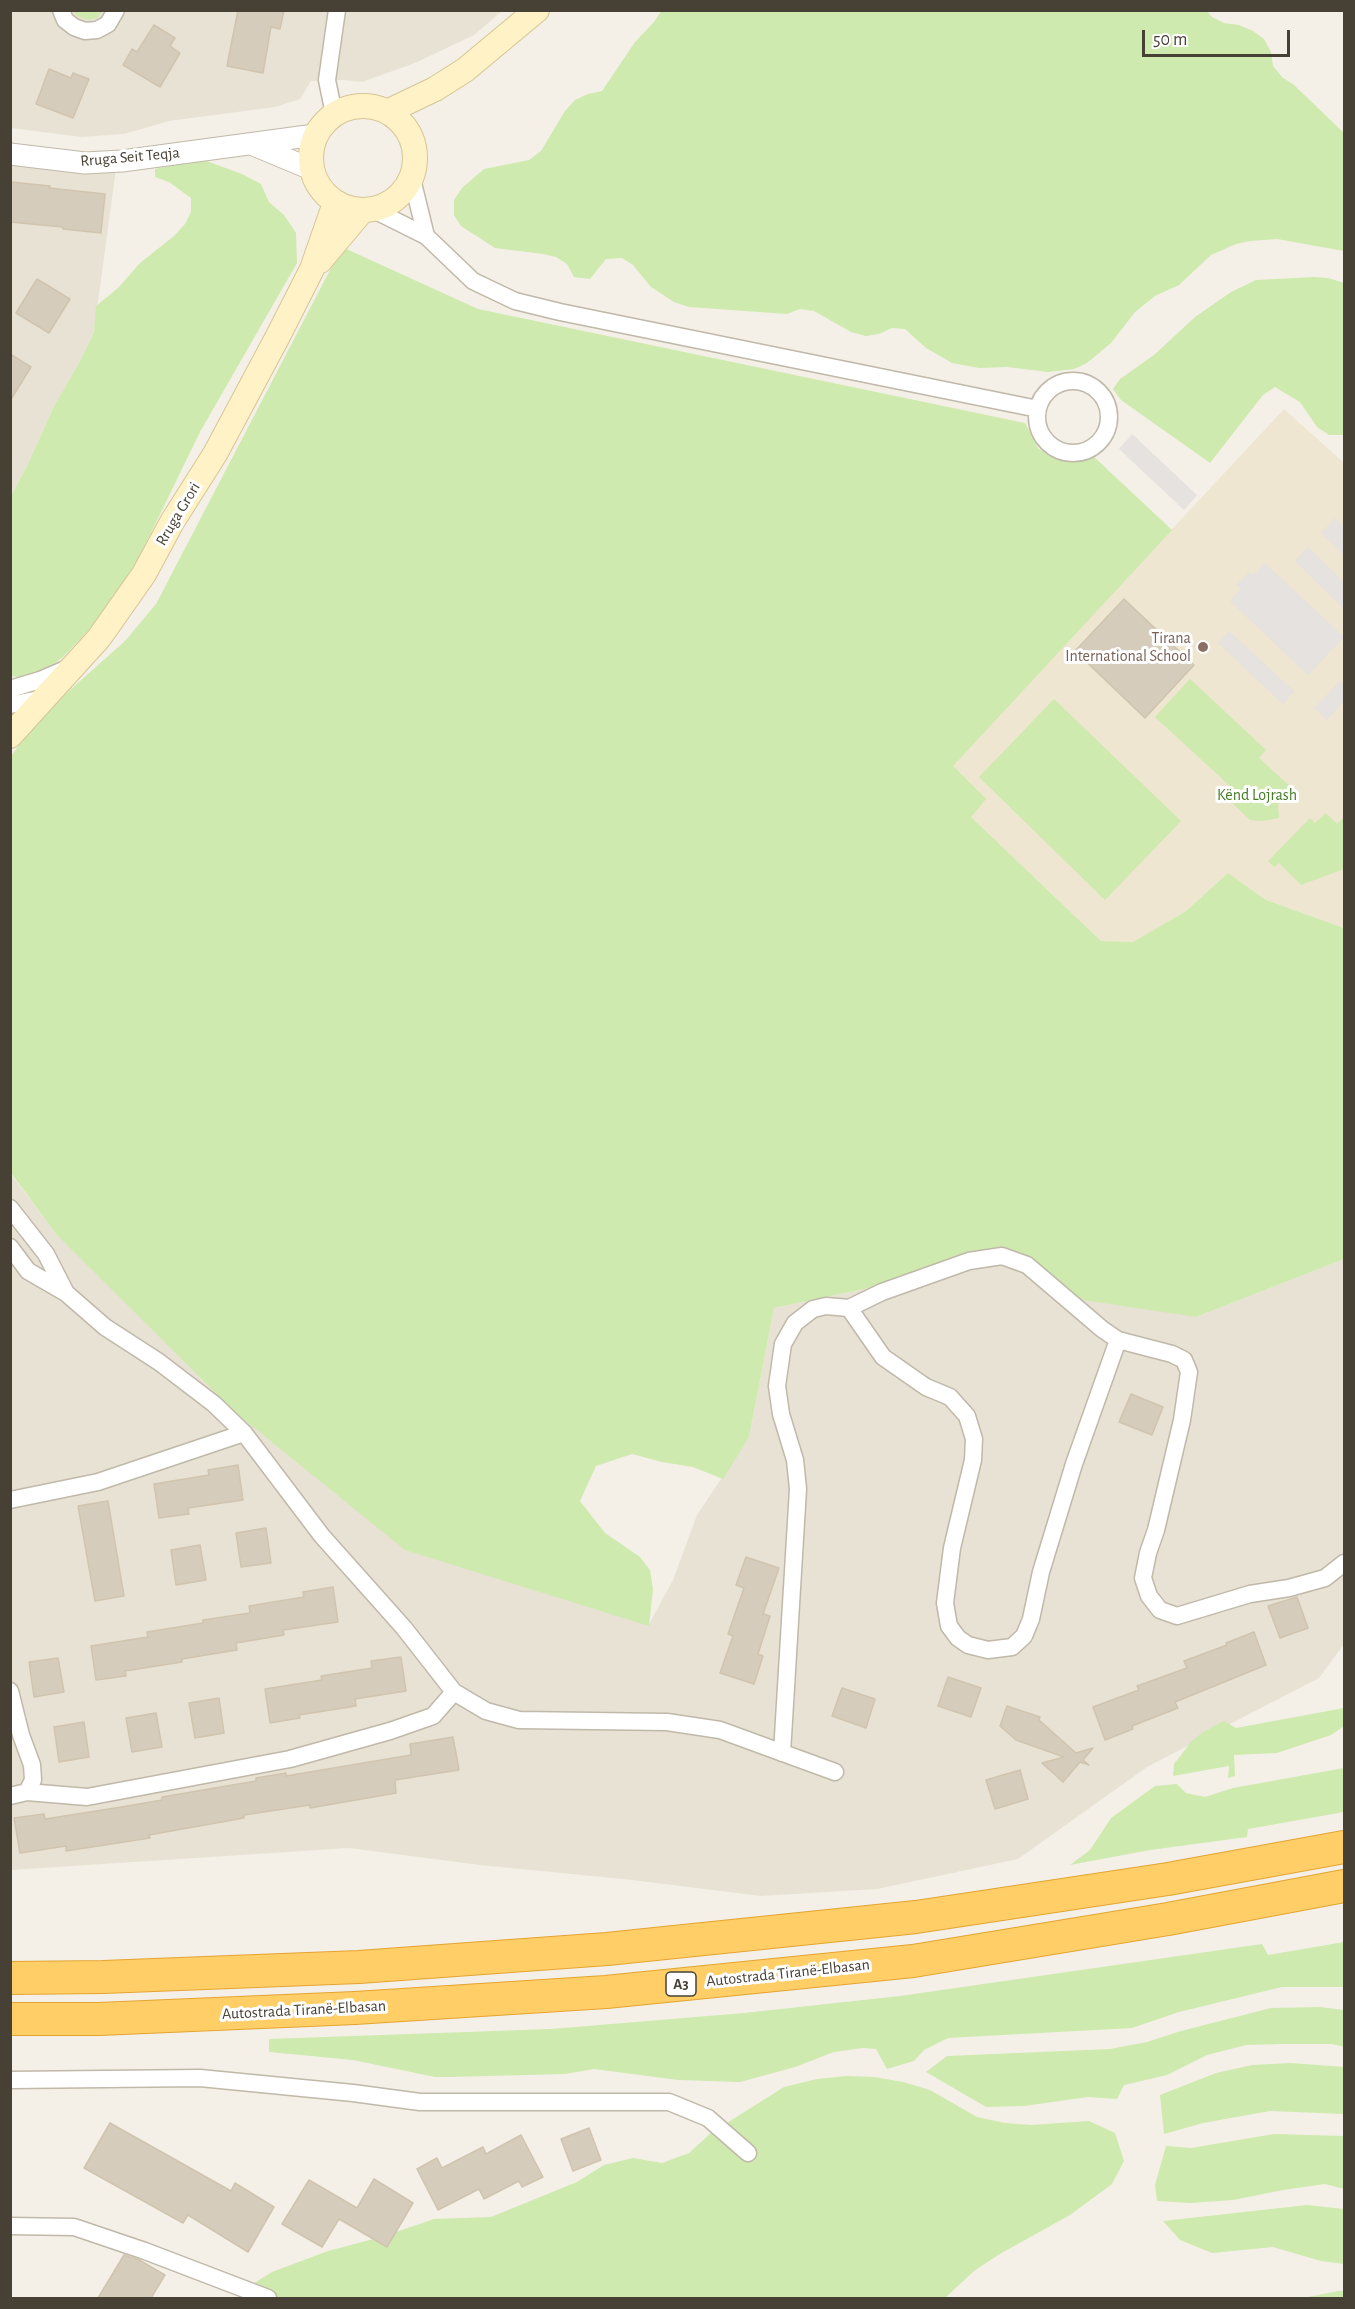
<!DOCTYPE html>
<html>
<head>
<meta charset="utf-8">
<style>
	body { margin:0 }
	#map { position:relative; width:1355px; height:2309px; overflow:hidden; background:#f4f0e7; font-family:"Alegreya Sans",sans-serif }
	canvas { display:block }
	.frame { position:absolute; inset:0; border:12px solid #474135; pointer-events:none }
	.scale { position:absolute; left:1142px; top:30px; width:148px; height:27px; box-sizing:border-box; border:3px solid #474135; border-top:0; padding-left:8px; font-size:18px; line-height:21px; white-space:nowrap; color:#474135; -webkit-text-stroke:4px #fff; paint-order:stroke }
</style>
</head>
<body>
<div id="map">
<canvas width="1355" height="2309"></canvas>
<div class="frame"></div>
<div class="scale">50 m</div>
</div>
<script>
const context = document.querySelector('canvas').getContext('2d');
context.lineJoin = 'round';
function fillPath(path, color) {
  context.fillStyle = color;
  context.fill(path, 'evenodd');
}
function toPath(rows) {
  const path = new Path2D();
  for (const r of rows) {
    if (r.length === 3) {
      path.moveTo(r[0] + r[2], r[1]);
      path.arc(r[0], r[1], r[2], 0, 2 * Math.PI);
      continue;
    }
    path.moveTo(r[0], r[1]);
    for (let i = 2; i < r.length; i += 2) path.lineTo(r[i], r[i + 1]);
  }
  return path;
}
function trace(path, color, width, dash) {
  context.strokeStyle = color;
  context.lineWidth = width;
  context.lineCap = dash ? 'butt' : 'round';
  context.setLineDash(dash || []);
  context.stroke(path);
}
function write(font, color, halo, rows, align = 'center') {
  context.font = font + ' "Alegreya Sans",sans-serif';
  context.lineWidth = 6;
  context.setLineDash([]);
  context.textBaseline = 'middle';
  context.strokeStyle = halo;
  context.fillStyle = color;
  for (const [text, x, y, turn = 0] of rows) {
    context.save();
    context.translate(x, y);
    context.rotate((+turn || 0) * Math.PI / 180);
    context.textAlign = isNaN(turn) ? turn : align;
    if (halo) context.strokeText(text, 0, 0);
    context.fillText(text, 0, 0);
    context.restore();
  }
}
fillPath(toPath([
	[11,11,502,11,474,35,415,63,362,82,342,80,311,81,300,99,275,107,169,121,124,134,82,137,11,128],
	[11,162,116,169,94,331,80,361,54,406,28,464,11,496],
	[10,1173,56,1234,648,1626,673,1580,697,1515,749,1437,774,1308,996,1261,1196,1317,1344,1259,1344,1644,1319,1678,1147,1767,1018,1859,877,1889,761,1896,632,1880,480,1865,349,1848,11,1870]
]), '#e8e2d4');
fillPath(toPath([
	[1284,409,1344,463,1344,928,1266,900,1228,873,1186,911,1133,942,1101,941,970,816,952,765]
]), '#eee6d0');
fillPath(toPath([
	[662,10,1207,11,1212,17,1224,23,1239,25,1253,31,1264,39,1271,52,1273,66,1282,77,1294,85,1344,133,1344,251,1277,239,1250,241,1236,244,1211,255,1179,285,1155,296,1135,312,1111,343,1087,363,1074,369,1048,372,1007,367,979,368,952,363,926,348,905,329,892,328,879,334,866,336,851,332,814,311,800,309,787,314,689,307,674,302,651,287,633,265,622,258,606,259,590,279,574,277,567,264,556,257,543,254,495,248,461,226,454,215,454,200,462,188,484,169,529,160,541,151,565,111,575,100,588,94,602,91,635,42,654,22],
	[74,11,102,11,97,18,88,20,77,16],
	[201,159,242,174,261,184,269,202,284,215,296,233,297,263,200,432,127,582,101,617,63,657,41,674,26,678,11,676,11,496,28,464,54,406,80,361,94,332,96,306,118,288,140,263,174,236,185,224,191,212,191,198,169,182,155,177,155,169],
	[342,247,478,309,1025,423,1038,448,1049,456,1062,461,1092,455,1172,530,953,766,986,799,971,817,1101,941,1133,942,1186,911,1228,873,1266,900,1344,928,1344,1259,1196,1317,1083,1300,996,1261,774,1308,749,1437,723,1479,693,1467,662,1462,632,1454,596,1466,580,1501,605,1533,640,1557,650,1570,653,1589,649,1626,405,1550,236,1413,56,1234,11,1173,11,756,43,714,125,641,156,604],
	[1314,277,1328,278,1344,283,1344,435,1329,435,1317,427,1300,402,1275,387,1263,395,1210,463,1121,400,1113,389,1120,379,1154,355,1195,317,1231,292,1256,280],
	[1190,679,1266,750,1259,758,1292,788,1278,805,1279,818,1262,821,1250,820,1224,795,1231,787,1155,717],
	[1054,699,1181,821,1105,900,979,777],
	[1326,813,1337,824,1343,818,1344,820,1344,869,1301,885,1279,863,1274,867,1268,861,1310,818,1315,823],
	[1344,1708,1344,1726,1331,1735,1277,1753,1234,1755,1235,1776,1228,1778,1229,1766,1173,1776,1174,1764,1191,1742,1203,1732,1224,1721,1236,1728],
	[1344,1768,1344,1812,1248,1829,1247,1837,1150,1850,1070,1865,1090,1850,1111,1818,1155,1786,1177,1784,1186,1793,1205,1797,1233,1788],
	[1344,1942,1344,1987,1282,1987,1179,2012,1132,2028,948,2038,924,2050,914,2061,887,2069,876,2049,863,2048,834,2052,795,2067,740,2082,678,2080,594,2069,565,2074,450,2077,435,2077,353,2060,269,2052,269,2039,551,2029,744,2013,900,1996,1262,1944,1268,1955],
	[1320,2007,1344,2010,1344,2047,1332,2044,1281,2044,1246,2045,1207,2055,1167,2075,1124,2085,1117,2099,1088,2097,1024,2106,986,2107,926,2072,947,2056,1110,2049,1147,2042,1181,2031,1271,2008],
	[1291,2063,1344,2067,1344,2114,1270,2111,1203,2123,1164,2134,1160,2095,1216,2073,1252,2065],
	[846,2076,874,2077,903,2082,930,2090,977,2117,1005,2123,1031,2125,1089,2121,1115,2133,1124,2161,1112,2184,1070,2215,998,2255,974,2271,945,2298,238,2298,248,2287,272,2272,328,2251,381,2237,434,2219,491,2217,577,2182,604,2165,633,2158,662,2163,689,2153,711,2133,784,2087,817,2079],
	[1274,2134,1344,2136,1344,2189,1325,2184,1283,2190,1233,2200,1190,2203,1157,2201,1155,2185,1166,2146,1191,2148],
	[1307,2205,1344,2209,1344,2264,1321,2261,1273,2247,1212,2253,1180,2240,1163,2221],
	[1338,2291,1344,2291,1344,2298,1303,2298]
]), '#ceeaae');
fillPath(toPath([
	[1132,434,1197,495,1184,510,1119,449],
	[1335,518,1344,527,1344,555,1321,533],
	[1308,547,1344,582,1344,609,1295,561],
	[1265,563,1344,637,1308,675,1230,601,1241,589,1236,585,1249,572,1253,575],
	[1229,631,1294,691,1283,704,1218,643],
	[1340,681,1344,686,1344,701,1327,720,1314,708]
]), '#e5e2df');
const building = toPath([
	[238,10,284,10,280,29,271,27,263,73,227,66,238,10],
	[154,25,175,38,170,46,180,53,160,87,123,65,132,49,137,52,154,25],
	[49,69,71,78,73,73,89,79,73,118,36,104,49,69],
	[11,182,50,186,49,188,105,194,101,233,63,229,63,227,10,222,11,182],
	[37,279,70,299,49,333,16,313,37,279],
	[10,354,31,367,10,401,10,354],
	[1124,599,1194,665,1145,718,1075,651,1124,599],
	[1131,1394,1163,1407,1152,1435,1119,1422,1131,1394],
	[238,1465,243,1500,188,1508,189,1514,159,1518,154,1484,209,1475,208,1470,238,1465],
	[108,1501,124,1596,95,1601,78,1506,108,1501],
	[266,1528,271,1563,241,1567,236,1533,266,1528],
	[200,1545,206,1580,176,1585,171,1550,200,1545],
	[746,1557,779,1568,763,1614,770,1616,758,1654,763,1656,754,1684,720,1673,733,1636,728,1634,744,1588,736,1585,746,1557],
	[333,1587,338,1622,283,1630,284,1635,236,1643,237,1650,182,1659,182,1662,125,1671,126,1676,96,1680,91,1646,148,1637,147,1632,203,1623,203,1620,250,1613,249,1606,304,1597,303,1592,333,1587],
	[1297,1597,1308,1628,1280,1638,1268,1606,1297,1597],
	[1254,1632,1266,1665,1175,1702,1178,1708,1132,1726,1133,1729,1105,1740,1093,1707,1139,1690,1137,1686,1187,1668,1184,1661,1227,1645,1226,1643,1254,1632],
	[401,1657,406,1691,355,1699,356,1706,299,1715,300,1718,270,1723,265,1689,322,1680,321,1676,372,1668,371,1661,401,1657],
	[58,1658,64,1692,34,1697,29,1662,58,1658],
	[948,1677,981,1688,971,1717,938,1706,948,1677],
	[842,1688,875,1699,866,1728,832,1716,842,1688],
	[219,1698,224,1733,195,1738,189,1703,219,1698],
	[1007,1706,1040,1717,1039,1720,1076,1753,1093,1748,1083,1760,1089,1765,1080,1762,1063,1782,1042,1763,1064,1757,1016,1740,1000,1726,1007,1706],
	[156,1713,162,1747,132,1752,126,1718,156,1713],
	[84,1722,89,1757,59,1762,54,1727,84,1722],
	[453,1737,459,1770,395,1780,396,1793,310,1808,310,1805,244,1815,244,1818,149,1835,150,1838,66,1851,66,1846,20,1853,14,1818,44,1814,45,1819,115,1808,162,1800,162,1797,256,1781,256,1778,286,1773,286,1776,411,1755,410,1744,453,1737],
	[1020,1770,1028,1799,995,1809,986,1780,1020,1770],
	[110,2123,231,2191,235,2183,274,2207,248,2252,188,2215,183,2223,84,2168,110,2123],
	[589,2128,601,2160,573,2171,561,2139,589,2128],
	[521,2135,543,2177,522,2187,519,2181,484,2199,479,2189,438,2210,417,2169,437,2158,442,2168,483,2147,486,2154,521,2135],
	[374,2179,413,2203,387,2247,339,2219,322,2247,282,2224,309,2180,357,2208,374,2179],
	[124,2255,139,2260,165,2275,151,2298,98,2298,124,2255]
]);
fillPath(building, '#d6ccbb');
trace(building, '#d1c4ae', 1.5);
const minor = toPath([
	[61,10,65,20,74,27,85,31,97,30,108,24,116,10],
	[334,114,327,80,337,10],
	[412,179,426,236],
	[374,210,426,236,473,281,515,301,560,312,1038,409],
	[1073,417,36],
	[10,689,40,680,68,668],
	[10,705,44,698],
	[10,1208,46,1254,66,1293],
	[10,1247,28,1271,66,1293,105,1327,159,1362,214,1404,244,1433,322,1536,404,1628,454,1692,486,1711,519,1720,667,1722,720,1730,835,1772],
	[849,1308,882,1292,969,1261,1002,1256,1027,1265,1102,1329,1118,1340,1172,1354,1184,1360,1189,1372,1182,1420,1156,1530,1148,1553,1143,1578,1149,1596,1160,1610,1177,1616,1250,1594,1289,1588,1325,1578,1344,1563],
	[10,1500,98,1482,244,1433],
	[10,1691,21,1735,32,1765,33,1780,27,1792],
	[782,1753,798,1489,795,1460,781,1414,777,1386,783,1344,795,1323,813,1309,826,1306,849,1308,883,1357,926,1387,950,1397,967,1416,974,1439,973,1460,952,1548,945,1603,949,1626,958,1638,968,1645,988,1650,1012,1647,1024,1636,1031,1619,1041,1572,1074,1464,1118,1340],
	[10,1796,27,1792,87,1797,290,1759,390,1731,433,1716,454,1692],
	[10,2080,200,2078,353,2093,420,2102,669,2102,708,2118,748,2153],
	[10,2226,74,2227,145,2251,268,2298]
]);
const tertiary = toPath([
	[251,144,311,169],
	[10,154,85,163,122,161,315,135]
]);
const secondary = toPath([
	[363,158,52],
	[389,111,435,89,465,70,537,10],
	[320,261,362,211],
	[10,736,99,638,144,574,172,522,215,454,277,338,312,269,335,203]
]);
const motorway = toPath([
	[10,1978,103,1977,359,1967,607,1949,916,1917,1168,1879,1344,1847],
	[10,2019,99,2019,355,2008,606,1992,913,1961,1168,1919,1344,1886]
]);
trace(minor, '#c0b8a9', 19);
trace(tertiary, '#c0b8a9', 23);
trace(secondary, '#d6c594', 26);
trace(motorway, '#e4a431', 34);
trace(minor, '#fff', 16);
trace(tertiary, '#fff', 21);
trace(secondary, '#fff2c6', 24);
trace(motorway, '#ffce67', 32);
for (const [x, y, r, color] of [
	[1203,647,6,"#8d6e63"]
]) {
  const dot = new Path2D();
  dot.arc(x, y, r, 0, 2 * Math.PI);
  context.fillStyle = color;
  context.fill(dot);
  trace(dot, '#fff', 2);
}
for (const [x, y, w] of [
	[681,1984,30]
]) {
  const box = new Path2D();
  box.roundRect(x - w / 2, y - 12, w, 24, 4.5);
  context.fillStyle = '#fff';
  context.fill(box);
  trace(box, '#474135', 1.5);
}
write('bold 15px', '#474135', null, [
	["A3",681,1984]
]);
write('16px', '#474135', '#fff', [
	["Rruga Seit Teqja",130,157,-5],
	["Rruga Grori",178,514,-59],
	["Autostrada Tiranë-Elbasan",788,1973,-6],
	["Autostrada Tiranë-Elbasan",304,2010,-3]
]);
write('16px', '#785e54', '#fff', [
	["Tirana",1191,638],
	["International School",1191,656]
], 'right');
write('16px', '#457c26', '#fff', [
	["Kënd Lojrash",1257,795]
]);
</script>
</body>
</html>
